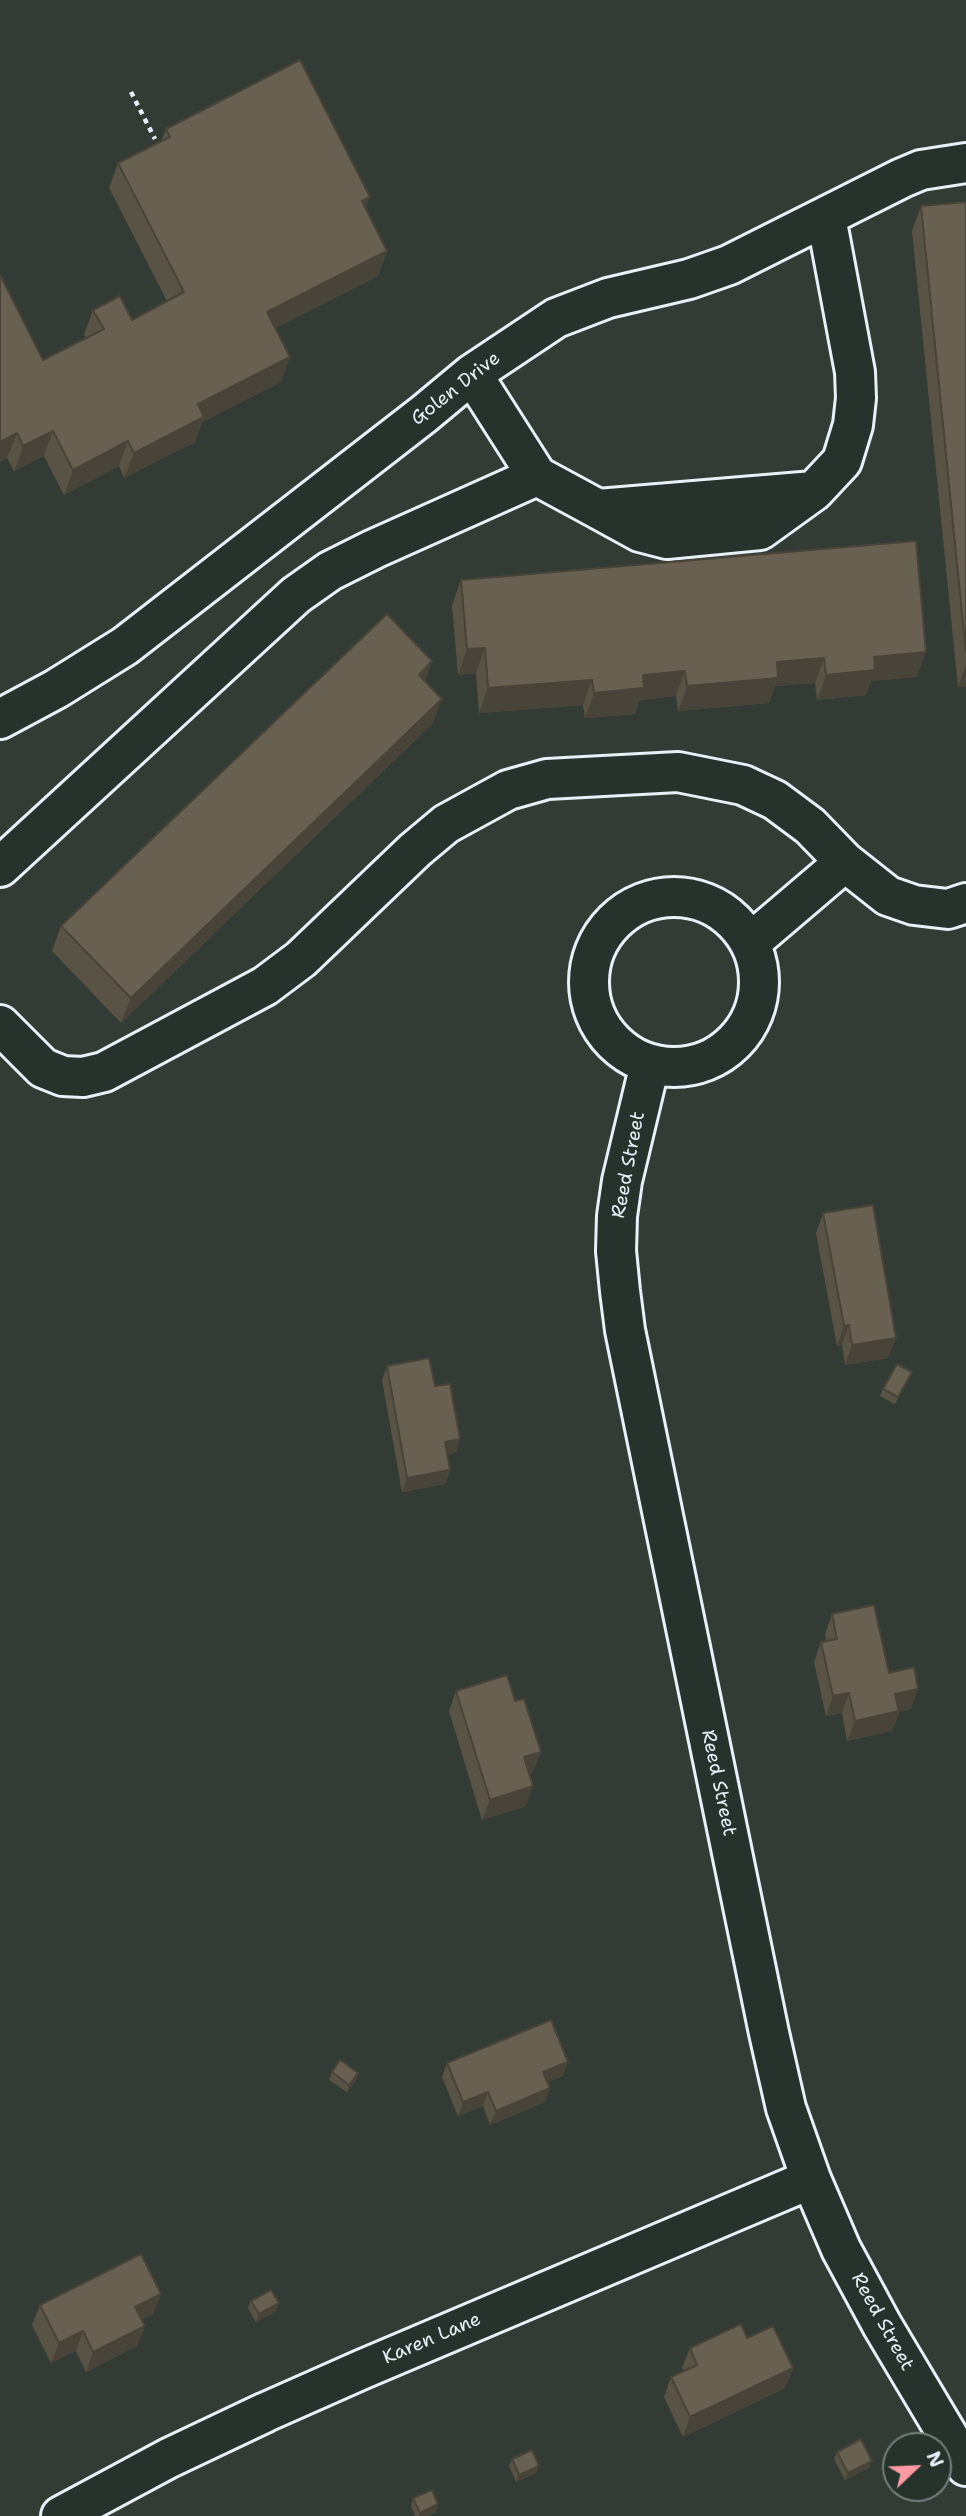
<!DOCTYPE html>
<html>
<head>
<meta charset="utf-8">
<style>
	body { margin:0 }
	#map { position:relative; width:966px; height:2516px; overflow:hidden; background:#333c34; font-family:"Shantell Sans",sans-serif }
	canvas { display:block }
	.north { position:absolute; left:882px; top:2432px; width:70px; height:70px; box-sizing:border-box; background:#26332d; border:2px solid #747f7e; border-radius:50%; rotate:67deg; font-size:19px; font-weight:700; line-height:28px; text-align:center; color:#e8f1f8 }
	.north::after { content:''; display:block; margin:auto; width:24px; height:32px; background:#ff9aa2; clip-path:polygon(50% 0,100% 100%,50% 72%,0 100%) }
</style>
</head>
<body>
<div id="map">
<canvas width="966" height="2516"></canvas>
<div class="north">N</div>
</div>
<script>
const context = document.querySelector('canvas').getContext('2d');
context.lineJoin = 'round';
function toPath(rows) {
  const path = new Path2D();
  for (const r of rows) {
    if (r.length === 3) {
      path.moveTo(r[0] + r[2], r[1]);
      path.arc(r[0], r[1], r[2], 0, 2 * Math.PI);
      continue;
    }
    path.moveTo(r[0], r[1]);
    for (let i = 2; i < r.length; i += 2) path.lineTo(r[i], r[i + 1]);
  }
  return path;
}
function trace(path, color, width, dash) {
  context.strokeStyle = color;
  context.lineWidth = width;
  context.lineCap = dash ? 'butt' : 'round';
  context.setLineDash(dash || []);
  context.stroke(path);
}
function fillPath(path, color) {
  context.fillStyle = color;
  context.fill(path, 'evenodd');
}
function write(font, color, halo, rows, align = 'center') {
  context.font = font + ' "Shantell Sans",sans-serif';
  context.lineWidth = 7;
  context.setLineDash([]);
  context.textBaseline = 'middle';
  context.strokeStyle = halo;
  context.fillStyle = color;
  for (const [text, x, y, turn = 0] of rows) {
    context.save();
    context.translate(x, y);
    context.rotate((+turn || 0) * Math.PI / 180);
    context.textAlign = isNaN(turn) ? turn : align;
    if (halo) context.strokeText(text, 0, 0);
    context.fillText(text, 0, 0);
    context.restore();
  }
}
const minor = toPath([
	[537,476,598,509,814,491,842,461,853,425,856,398,855,372,826,217],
	[598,509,640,532,667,539,760,530,814,491],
	[0,719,56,689,125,646,424,414,472,374,556,318,608,298,689,279,729,265,902,178,921,170,966,163],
	[0,867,296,595,330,571,374,549,537,476,472,374],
	[674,982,85],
	[750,943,845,862],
	[0,1025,43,1068,63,1076,83,1077,104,1072,265,986,301,959,415,850,446,824,508,790,547,779,678,772,743,785,775,800,810,826,845,862,888,896,914,905,948,909,966,903],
	[650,1064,622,1181,617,1216,616,1251,620,1291,625,1330,769,2033,786,2108,811,2179,841,2249,882,2325,966,2466],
	[61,2516,169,2458,266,2412,363,2369,811,2179]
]);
trace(minor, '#e8f1f8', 44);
trace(toPath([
	[131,92,155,139]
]), '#e8f1f8', 4.5, [5, 5]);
trace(minor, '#26332d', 38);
fillPath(toPath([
	[166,129,365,208,387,251,378,276,275,328,281,382,202,422,195,442,124,478,119,466,64,495,44,456,14,471,7,458,0,462,0,275,43,360,86,338,84,335,93,310,132,320,167,301,109,188,118,163,161,141],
	[966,202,966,686,958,687,912,231,921,206],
	[461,580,917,677,871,681,866,695,817,700,815,683,775,686,769,703,678,711,676,696,640,700,635,714,585,718,583,705,479,713,476,673,458,675,452,605],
	[432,661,425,681,442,699,432,724,121,1023,52,951,61,926],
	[823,1213,888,1358,845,1365,842,1345,837,1346,816,1233],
	[387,1366,435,1386,460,1439,455,1453,447,1455,450,1470,445,1484,402,1492,382,1380],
	[909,1379,895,1404,880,1396,883,1389],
	[832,1614,911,1709,899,1712,892,1731,847,1741,842,1713,826,1716,814,1662,821,1642,826,1641,825,1634],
	[456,1691,533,1772,529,1774,526,1806,482,1820,449,1711],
	[447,2063,563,2076,547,2082,545,2102,490,2125,483,2106,458,2116,442,2077],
	[332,2072,356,2080,347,2092,329,2080],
	[161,2294,153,2314,141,2320,145,2326,137,2346,86,2372,76,2351,51,2363,32,2325,40,2305],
	[251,2301,279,2303,276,2311,256,2322,248,2308],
	[690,2348,793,2368,785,2388,683,2437,664,2397,671,2377,684,2371,682,2368],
	[837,2452,872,2461,869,2468,845,2480,834,2459],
	[512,2459,539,2466,536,2473,516,2482,509,2466],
	[413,2498,436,2512,427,2516,415,2516,411,2506]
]), '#595346');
fillPath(toPath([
	[370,197,360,222,362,201],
	[387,251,378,276,258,337,267,312],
	[290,357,281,382,202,422,195,442,124,478,134,453,198,404],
	[53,431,44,456,14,471,23,446],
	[17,433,7,458,0,462,0,442],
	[128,441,119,466,64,495,73,470],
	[485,648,476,673,458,675,467,649],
	[926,652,917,677,871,681,866,695,817,700,826,675,874,657],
	[824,658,815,683,775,686,769,703,678,711,687,686,777,662],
	[432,661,423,686,419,675],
	[966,664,966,686,958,687],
	[685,671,676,696,640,700,635,714,585,718,594,693,643,675],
	[592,680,583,705,479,713,488,688],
	[442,699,432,724,121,1023,131,998],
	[849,1325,842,1345,837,1346,844,1326],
	[896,1338,888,1358,845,1365,852,1345],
	[912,1372,909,1379,895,1404,898,1397],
	[460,1439,455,1453,440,1457,445,1442],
	[450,1470,445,1484,402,1492,407,1478],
	[918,1689,911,1709,899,1712,892,1731,847,1741,855,1721,895,1694],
	[849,1693,842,1713,826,1716,833,1696],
	[541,1752,533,1772,517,1777,524,1757],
	[533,1786,526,1806,482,1820,490,1800],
	[568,2062,563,2076,538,2086,543,2072],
	[358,2073,356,2080,347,2092,349,2085],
	[550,2088,545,2102,490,2125,496,2111],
	[488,2092,483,2106,458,2116,463,2102],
	[161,2294,153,2314,128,2327,135,2307],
	[279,2303,276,2311,256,2322,259,2314],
	[145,2326,137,2346,86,2372,93,2352],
	[83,2331,76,2351,51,2363,59,2343],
	[793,2368,785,2388,683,2437,690,2417],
	[872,2461,869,2468,845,2480,848,2473],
	[539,2466,536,2473,516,2482,519,2475],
	[438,2504,436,2512,427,2516,419,2516,420,2513]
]), '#494439');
const building = toPath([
	[300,60,370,197,362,201,387,251,267,312,290,357,198,404,204,417,134,453,128,441,73,470,53,431,23,446,17,433,0,442,0,275,43,360,104,329,93,310,120,296,132,320,184,292,118,163,170,137,166,129,300,60],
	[966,202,966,653,921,206,966,202],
	[916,541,926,652,874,657,875,670,826,675,824,658,777,662,778,678,687,686,685,671,643,675,644,688,594,693,592,680,488,688,485,648,467,649,461,580,916,541],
	[387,614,432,661,419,675,442,699,131,998,61,926,387,614],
	[873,1205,896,1338,852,1345,849,1325,844,1326,823,1213,873,1205],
	[429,1358,435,1386,450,1384,460,1439,445,1442,450,1470,407,1478,387,1366,429,1358],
	[897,1364,912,1372,898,1397,883,1389,897,1364],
	[874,1605,889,1673,914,1667,918,1689,895,1694,899,1711,855,1721,849,1693,833,1696,821,1642,837,1639,832,1614,874,1605],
	[507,1675,515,1701,524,1699,541,1752,524,1757,533,1786,490,1800,456,1691,507,1675],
	[551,2020,568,2062,543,2072,550,2088,496,2111,488,2092,463,2102,447,2063,551,2020],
	[340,2060,358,2073,349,2085,332,2072,340,2060],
	[141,2254,161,2294,135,2307,145,2326,93,2352,83,2331,59,2343,40,2305,141,2254],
	[271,2290,279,2303,259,2314,251,2301,271,2290],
	[741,2324,747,2338,773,2326,793,2368,690,2417,671,2377,697,2365,690,2348,741,2324],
	[861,2439,872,2461,848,2473,837,2452,861,2439],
	[532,2450,539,2466,519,2475,512,2459,532,2450],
	[432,2490,438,2504,420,2513,413,2498,432,2490]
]);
fillPath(building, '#686151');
trace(building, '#494439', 2);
write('19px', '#e8f1f8', '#26332d', [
	["Golen Drive",456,389,-38],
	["Reed Street",629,1165,-79],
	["Reed Street",718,1783,78],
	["Reed Street",882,2322,61],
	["Karen Lane",432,2339,-23]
]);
</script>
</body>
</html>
